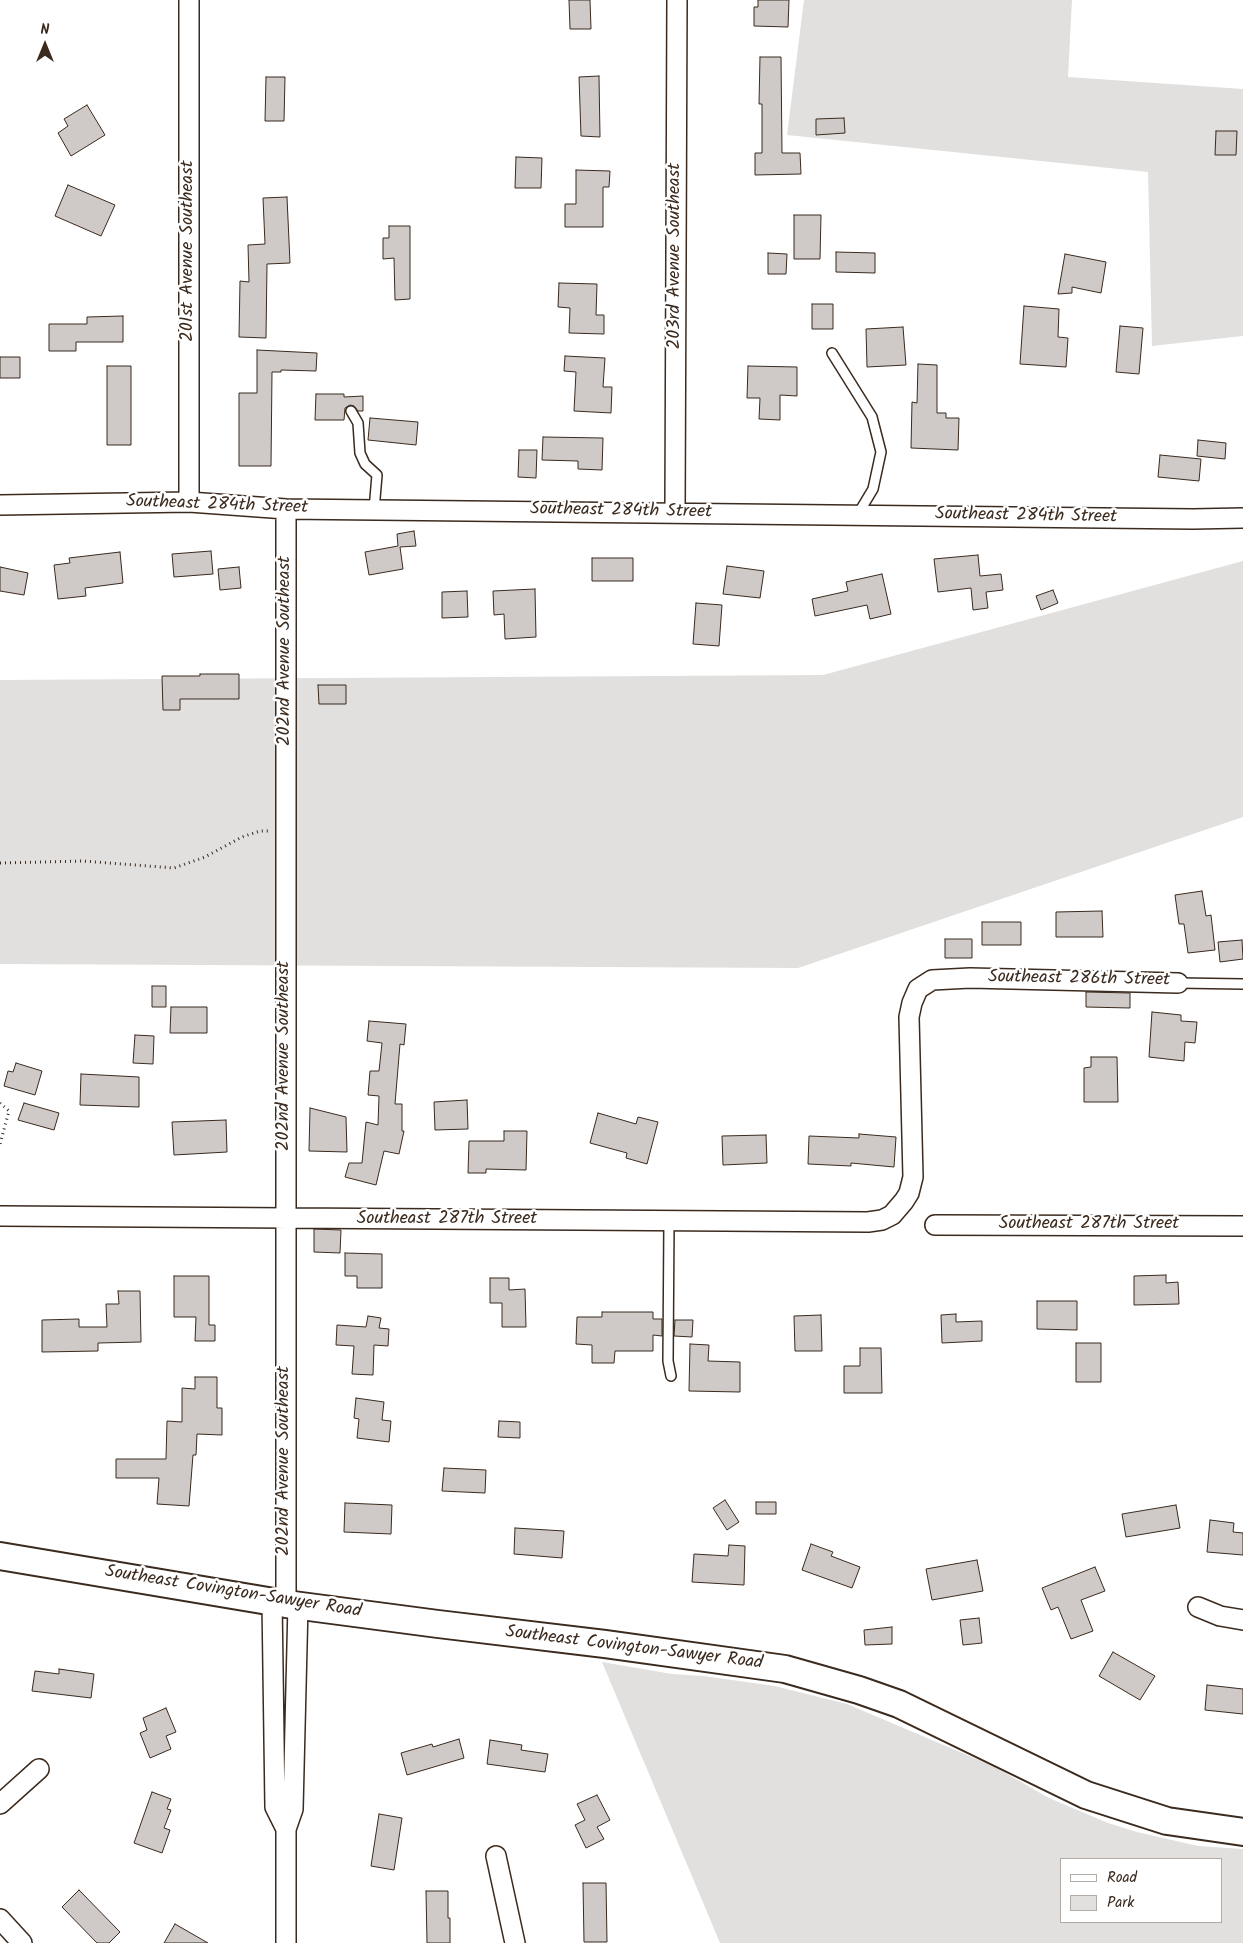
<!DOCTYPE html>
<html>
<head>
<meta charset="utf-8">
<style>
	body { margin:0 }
	#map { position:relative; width:1243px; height:1943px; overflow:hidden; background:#fff; font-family:Kalam,sans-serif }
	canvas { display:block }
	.legend { position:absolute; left:1060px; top:1858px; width:162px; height:65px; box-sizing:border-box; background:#fff; border:1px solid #b1aaa5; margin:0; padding:6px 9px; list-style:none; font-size:15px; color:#3b2a1e }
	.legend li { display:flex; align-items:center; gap:10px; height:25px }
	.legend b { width:25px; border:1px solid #b1aaa5 }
	.north { position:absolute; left:20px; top:20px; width:50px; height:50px; -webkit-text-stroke:4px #fff; paint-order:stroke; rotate:0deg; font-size:14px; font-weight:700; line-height:20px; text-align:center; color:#3b2a1e }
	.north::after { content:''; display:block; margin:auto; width:18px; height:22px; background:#3b2a1e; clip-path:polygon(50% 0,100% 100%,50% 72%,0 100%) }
</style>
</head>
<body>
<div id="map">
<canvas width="1243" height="1943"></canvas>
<ul class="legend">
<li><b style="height:6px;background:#fff"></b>Road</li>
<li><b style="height:14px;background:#e2e0de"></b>Park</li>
</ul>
<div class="north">N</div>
</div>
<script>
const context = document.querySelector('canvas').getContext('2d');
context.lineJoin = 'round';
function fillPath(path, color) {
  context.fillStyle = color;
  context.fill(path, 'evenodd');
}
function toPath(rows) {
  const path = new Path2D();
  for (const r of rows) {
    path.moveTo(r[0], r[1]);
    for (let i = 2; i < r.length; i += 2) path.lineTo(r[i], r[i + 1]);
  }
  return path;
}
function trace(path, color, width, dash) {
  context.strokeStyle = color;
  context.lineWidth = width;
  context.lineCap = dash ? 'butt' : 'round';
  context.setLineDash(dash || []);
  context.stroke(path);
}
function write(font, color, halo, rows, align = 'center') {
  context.font = font + ' Kalam,sans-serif';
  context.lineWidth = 5;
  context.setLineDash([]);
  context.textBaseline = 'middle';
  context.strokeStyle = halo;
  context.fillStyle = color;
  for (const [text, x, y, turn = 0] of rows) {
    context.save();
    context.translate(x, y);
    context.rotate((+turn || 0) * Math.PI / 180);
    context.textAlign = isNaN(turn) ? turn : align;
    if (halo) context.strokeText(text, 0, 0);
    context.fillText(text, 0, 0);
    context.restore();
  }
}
fillPath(toPath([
	[804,0,1072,0,1068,77,1243,89,1243,336,1152,346,1148,172,787,135],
	[1243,561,1243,817,798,968,0,964,0,680,823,675],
	[602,1662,672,1674,703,1676,775,1686,847,1704,993,1766,1049,1798,1108,1823,1137,1832,1198,1846,1243,1849,1243,1943,720,1943],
	[1062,1859,1222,1859,1222,1922,1062,1922]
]), '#e2e0de');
const building = toPath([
	[569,0,590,0,591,29,570,29,569,0],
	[758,0,789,0,788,27,754,26,754,7,758,7,758,0],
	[760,57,781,57,782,153,800,153,801,174,755,175,755,153,762,153,762,104,759,104,760,57],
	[599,76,600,137,581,136,579,77,599,76],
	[266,77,285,77,284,121,265,121,266,77],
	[87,105,105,135,71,156,58,133,68,126,64,119,87,105],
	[844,118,845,133,816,135,816,119,844,118],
	[1216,131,1237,131,1236,155,1215,155,1216,131],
	[516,157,542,158,541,188,515,188,516,157],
	[576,170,610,171,609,187,603,187,603,227,565,227,565,204,576,204,576,170],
	[68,185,115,205,101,236,55,216,68,185],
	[287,197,290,263,267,264,266,338,239,337,240,281,249,282,248,245,265,244,263,198,287,197],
	[794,215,821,215,820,259,794,259,794,215],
	[389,226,410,226,410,299,395,300,394,258,383,259,383,238,389,238,389,226],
	[836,252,875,253,875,273,836,272,836,252],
	[768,253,787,254,786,274,768,274,768,253],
	[1065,254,1106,262,1101,293,1072,287,1072,293,1058,294,1065,254],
	[559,283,597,284,596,315,604,315,604,334,569,333,570,308,558,307,559,283],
	[812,304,833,304,833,329,812,329,812,304],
	[1024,306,1059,309,1058,337,1068,338,1066,367,1020,364,1024,306],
	[123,316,123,342,76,342,76,351,49,351,49,324,87,324,87,317,123,316],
	[1120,326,1143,328,1139,374,1116,372,1120,326],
	[903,327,906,365,867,367,866,329,903,327],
	[257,350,317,353,316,371,281,370,281,372,272,372,271,466,239,466,239,393,257,393,257,350],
	[565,356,605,358,603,387,612,387,611,413,574,411,576,372,564,371,565,356],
	[0,357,20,357,20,378,0,378,0,357],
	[918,364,937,365,937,413,946,413,946,418,959,418,958,450,911,448,912,402,917,403,918,364],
	[107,366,131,366,131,445,107,445,107,366],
	[748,366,797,367,797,396,780,395,780,420,759,419,760,398,747,398,748,366],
	[316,394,344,394,344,397,363,396,363,411,358,411,354,406,350,405,345,408,344,420,315,420,316,394],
	[370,418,418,422,416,445,368,440,370,418],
	[543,437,603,438,602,470,578,469,578,461,542,460,543,437],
	[1198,440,1226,443,1225,459,1197,456,1198,440],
	[519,450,537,450,536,478,518,477,519,450],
	[1160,455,1201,459,1199,481,1158,477,1160,455],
	[414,531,416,546,400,547,403,569,369,575,365,552,398,546,397,534,414,531],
	[211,551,213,574,174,577,172,554,211,551],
	[120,552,123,583,85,588,86,596,58,599,54,565,70,563,69,558,120,552],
	[978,555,980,576,1001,574,1003,590,986,592,988,608,973,610,971,588,938,592,934,559,978,555],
	[592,558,633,558,633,581,592,581,592,558],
	[727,566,764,571,760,598,723,594,727,566],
	[0,567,28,573,24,595,0,591,0,567],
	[239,567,241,588,220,590,218,569,239,567],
	[882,574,891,614,870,619,867,605,815,616,812,599,848,591,846,582,882,574],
	[535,589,536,637,505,639,504,614,494,615,493,591,535,589],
	[1053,590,1058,603,1041,610,1036,596,1053,590],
	[467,591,468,617,442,618,442,592,467,591],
	[696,603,722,605,719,646,693,644,696,603],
	[200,674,239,674,239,699,180,699,180,710,163,710,162,676,200,676,200,674],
	[318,685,346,685,346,704,319,704,318,685],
	[1202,891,1206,916,1211,915,1215,950,1188,953,1184,924,1179,924,1175,895,1202,891],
	[1102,911,1103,937,1056,937,1056,912,1102,911],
	[982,922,1021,922,1021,945,982,945,982,922],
	[945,939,972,939,972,958,945,958,945,939],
	[1242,940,1243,959,1220,962,1218,942,1242,940],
	[152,986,166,986,166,1007,152,1007,152,986],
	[1086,992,1130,993,1130,1008,1086,1007,1086,992],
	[171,1007,207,1007,207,1033,170,1033,171,1007],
	[1152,1012,1181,1015,1181,1021,1197,1022,1195,1043,1185,1042,1184,1061,1149,1057,1152,1012],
	[369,1021,406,1024,404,1045,400,1044,395,1104,402,1104,402,1131,404,1131,399,1154,384,1151,376,1185,345,1177,349,1163,362,1163,366,1122,378,1125,379,1096,368,1095,370,1071,379,1071,382,1043,367,1041,369,1021],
	[135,1035,154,1036,153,1064,133,1063,135,1035],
	[1091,1057,1117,1057,1118,1102,1084,1102,1084,1068,1091,1067,1091,1057],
	[16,1063,42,1071,35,1095,4,1086,8,1071,13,1072,16,1063],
	[81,1074,139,1077,139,1107,80,1105,81,1074],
	[467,1100,468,1129,435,1130,434,1102,467,1100],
	[24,1103,59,1113,54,1130,18,1120,24,1103],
	[310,1108,346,1117,347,1152,309,1151,310,1108],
	[598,1113,636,1124,638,1117,658,1122,647,1164,626,1158,627,1153,590,1143,598,1113],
	[226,1120,227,1152,174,1155,172,1122,226,1120],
	[504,1131,527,1131,526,1170,486,1169,486,1173,468,1173,469,1141,504,1141,504,1131],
	[859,1134,896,1137,894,1167,851,1163,851,1166,808,1164,809,1136,859,1138,859,1134],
	[766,1135,767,1163,723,1165,722,1136,766,1135],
	[314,1229,341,1230,340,1253,314,1252,314,1229],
	[345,1253,382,1254,382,1288,357,1288,357,1276,345,1276,345,1253],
	[1166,1275,1166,1283,1178,1282,1179,1304,1134,1305,1134,1276,1166,1275],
	[174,1276,209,1276,209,1325,215,1325,215,1341,195,1341,196,1317,174,1317,174,1276],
	[490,1278,509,1278,509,1290,525,1289,526,1327,502,1327,502,1303,490,1303,490,1278],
	[118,1291,140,1291,141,1342,98,1343,98,1351,42,1352,42,1320,79,1319,79,1327,107,1327,106,1304,119,1304,118,1291],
	[1037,1301,1077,1301,1077,1330,1037,1329,1037,1301],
	[602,1312,653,1312,653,1319,662,1319,662,1336,653,1335,653,1351,615,1351,614,1363,592,1363,592,1345,576,1344,577,1317,602,1317,602,1312],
	[956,1314,956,1322,982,1321,982,1341,942,1343,941,1315,956,1314],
	[821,1315,822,1351,795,1351,794,1316,821,1315],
	[368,1316,381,1318,379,1328,389,1329,388,1346,374,1345,373,1375,352,1374,354,1346,336,1345,337,1325,366,1327,368,1316],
	[675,1320,693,1320,692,1337,674,1336,675,1320],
	[1076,1343,1101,1343,1101,1382,1076,1382,1076,1343],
	[690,1344,709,1345,708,1361,740,1362,740,1392,689,1391,690,1344],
	[860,1348,881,1348,882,1393,844,1393,844,1366,860,1366,860,1348],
	[195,1377,217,1377,217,1408,222,1408,222,1435,197,1434,196,1455,193,1455,189,1506,157,1504,159,1478,116,1478,116,1459,166,1459,167,1421,182,1422,182,1388,195,1389,195,1377],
	[356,1398,384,1402,382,1420,391,1421,389,1442,357,1438,359,1419,354,1418,356,1398],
	[499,1421,520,1422,520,1438,498,1437,499,1421],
	[444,1468,486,1470,485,1493,442,1491,444,1468],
	[725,1500,739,1522,727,1530,713,1508,725,1500],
	[756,1502,776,1502,776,1514,756,1514,756,1502],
	[345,1503,392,1505,391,1534,344,1532,345,1503],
	[1176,1505,1180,1528,1126,1537,1122,1514,1176,1505],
	[1210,1520,1234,1523,1233,1532,1243,1533,1243,1555,1207,1552,1210,1520],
	[515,1528,564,1531,562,1558,514,1554,515,1528],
	[811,1544,833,1552,831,1556,860,1567,852,1588,802,1570,811,1544],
	[729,1545,745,1546,744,1585,692,1582,694,1554,728,1556,729,1545],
	[977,1560,983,1591,932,1600,926,1569,977,1560],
	[1095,1567,1105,1591,1081,1600,1093,1631,1071,1639,1058,1607,1051,1610,1042,1588,1095,1567],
	[979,1618,982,1643,963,1645,960,1620,979,1618],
	[892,1627,892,1644,865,1645,864,1630,892,1627],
	[1113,1652,1155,1676,1140,1700,1099,1676,1113,1652],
	[59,1669,94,1674,91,1698,32,1691,35,1671,59,1674,59,1669],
	[1207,1685,1243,1689,1243,1714,1205,1710,1207,1685],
	[166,1708,176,1732,166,1736,171,1749,150,1758,140,1733,147,1730,143,1718,166,1708],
	[459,1739,464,1758,407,1775,401,1753,432,1744,433,1747,459,1739],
	[490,1740,522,1745,521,1750,548,1754,545,1772,487,1764,490,1740],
	[152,1792,171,1799,167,1809,171,1810,164,1828,170,1830,162,1853,134,1843,152,1792],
	[597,1795,610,1820,597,1827,604,1839,586,1848,575,1825,585,1820,577,1804,597,1795],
	[379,1814,402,1818,394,1870,371,1866,379,1814],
	[583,1883,606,1883,607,1942,584,1942,583,1883],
	[79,1890,120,1932,109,1943,97,1943,62,1907,79,1890],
	[426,1891,448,1891,448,1918,450,1918,450,1943,427,1943,426,1891],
	[175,1924,208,1943,164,1943,175,1924]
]);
fillPath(building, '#cfcac7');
trace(building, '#3b2a1e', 1);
const lane = toPath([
	[832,353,872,417,881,452,873,489,858,514],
	[351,411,358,423,360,453,365,464,377,475,374,510],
	[1178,983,1243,984],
	[669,1221,668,1361,671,1376]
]);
const street = toPath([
	[189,0,189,502],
	[0,505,189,502,286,509,1193,519,1243,518],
	[675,512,677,0],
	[0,1216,868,1222,882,1220,892,1215,904,1201,909,1193,913,1177,909,1017,912,1003,918,989,932,980,970,978,1178,983],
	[935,1225,1243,1226],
	[272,1601,275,1807,286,1829,293,1809,298,1605],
	[286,1604,286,509],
	[1198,1607,1220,1616,1243,1620],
	[0,1804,39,1769],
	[286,1829,286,1943],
	[496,1856,515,1943],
	[0,1919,22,1943]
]);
const secondary = toPath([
	[0,1556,286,1604,438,1624,605,1644,785,1669,859,1690,899,1704,1086,1795,1167,1821,1243,1832]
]);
trace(lane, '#3b2a1e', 12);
trace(street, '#3b2a1e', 22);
trace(secondary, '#3b2a1e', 30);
trace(toPath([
	[0,863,83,861,174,868,205,857,242,837,260,831,270,831],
	[0,1103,9,1111,0,1144]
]), '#3b2a1e', 3, [1, 4]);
trace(lane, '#fff', 9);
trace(street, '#fff', 19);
trace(secondary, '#fff', 26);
write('18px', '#3b2a1e', '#fff', [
	["201st Avenue Southeast",189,251,-90],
	["203rd Avenue Southeast",676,256,-90],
	["Southeast 284th Street",217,506,2],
	["Southeast 284th Street",621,512,1],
	["Southeast 284th Street",1026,517,1],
	["202nd Avenue Southeast",286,651,-90],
	["Southeast 286th Street",1079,980,1],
	["202nd Avenue Southeast",285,1056,-90],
	["Southeast 287th Street",447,1220],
	["Southeast 287th Street",1089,1225],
	["202nd Avenue Southeast",285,1461,-90],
	["Southeast Covington-Sawyer Road",233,1593,9],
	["Southeast Covington-Sawyer Road",634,1649,7]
]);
</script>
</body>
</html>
